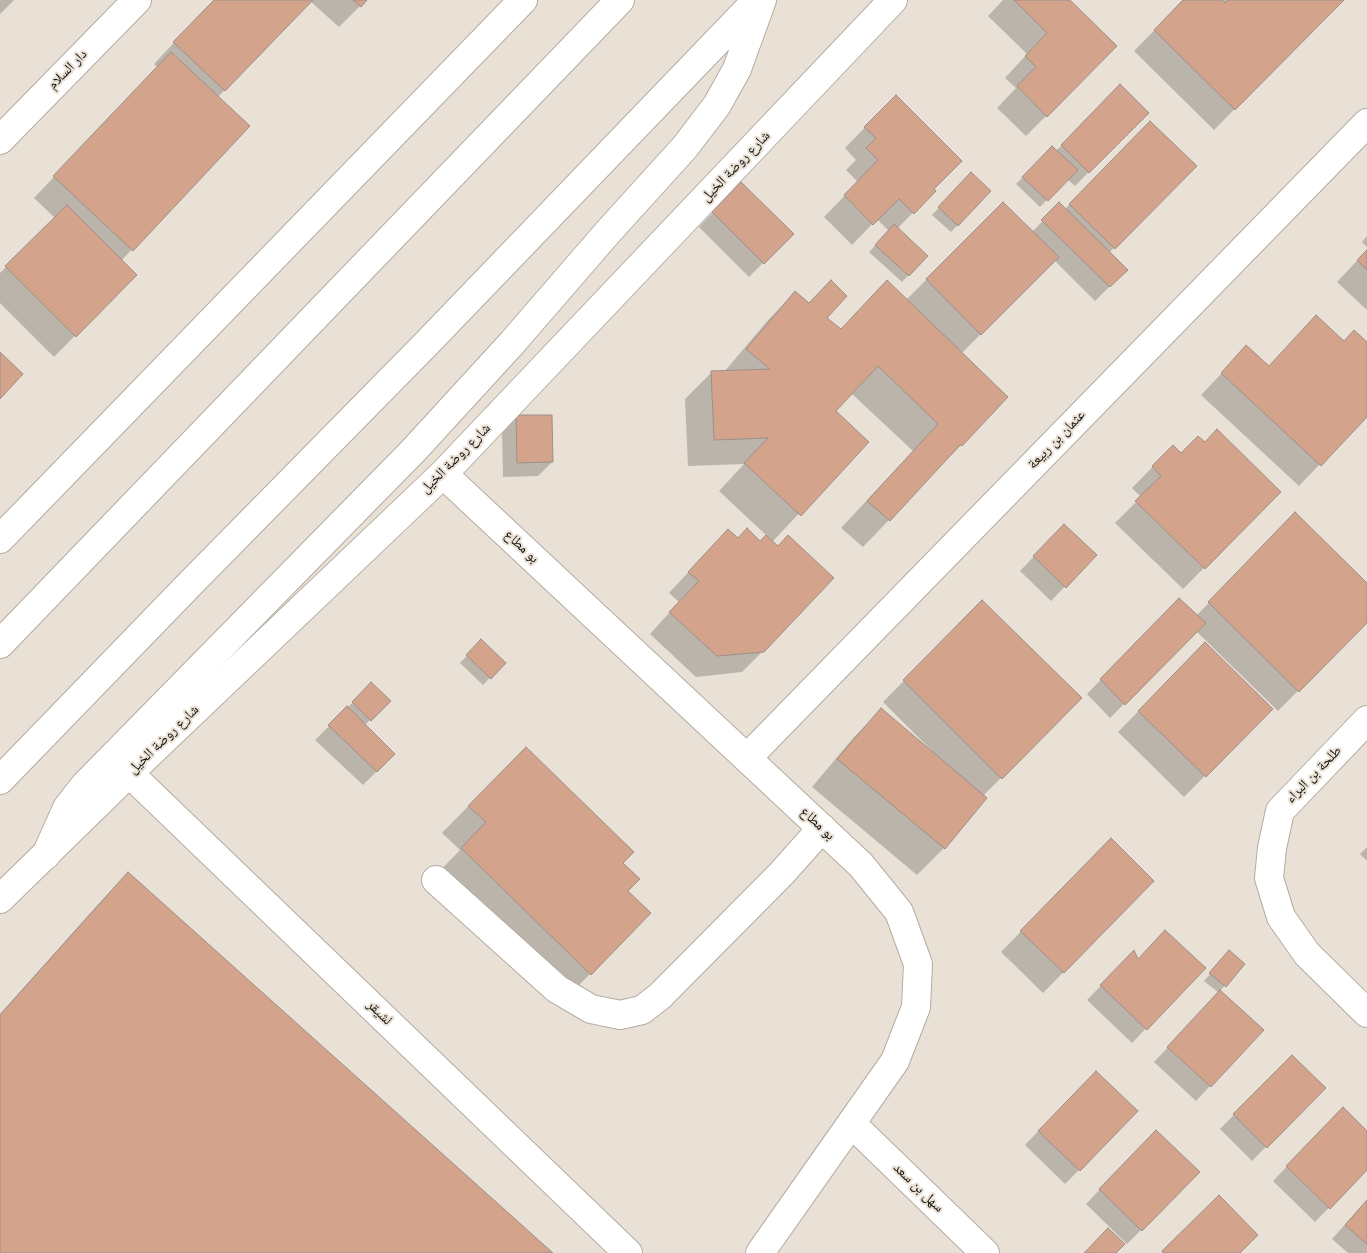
<!DOCTYPE html>
<html>
<head>
<meta charset="utf-8">
<style>
	body { margin:0 }
	canvas { display:block; background:#e9e1d5 }
</style>
</head>
<body>
<canvas width="1367" height="1253"></canvas>
<script>
const context = document.querySelector('canvas').getContext('2d');
context.lineJoin = 'round';
function fillPath(path, color) {
  context.fillStyle = color;
  context.fill(path, 'evenodd');
}
function toPath(rows) {
  const path = new Path2D();
  for (const r of rows) {
    path.moveTo(r[0], r[1]);
    for (let i = 2; i < r.length; i += 2) path.lineTo(r[i], r[i + 1]);
  }
  return path;
}
function trace(path, color, width, dash) {
  context.strokeStyle = color;
  context.lineWidth = width;
  context.lineCap = dash ? 'butt' : 'round';
  context.setLineDash(dash || []);
  context.stroke(path);
}
function write(font, color, halo, rows, align = 'center') {
  context.font = font + ' "Nunito Sans","Noto Naskh Arabic",sans-serif';
  context.lineWidth = 4;
  context.setLineDash([]);
  context.textBaseline = 'middle';
  context.strokeStyle = halo;
  context.fillStyle = color;
  for (const [text, x, y, turn = 0] of rows) {
    context.save();
    context.translate(x, y);
    context.rotate((+turn || 0) * Math.PI / 180);
    context.textAlign = isNaN(turn) ? turn : align;
    if (halo) context.strokeText(text, 0, 0);
    context.fillText(text, 0, 0);
    context.restore();
  }
}
fillPath(toPath([
	[0,0,14,0,0,14],
	[214,0,366,0,339,27,310,1,218,97,249,126,121,261,135,275,54,357,0,303,0,273,55,218,34,198,157,67,154,64],
	[1003,0,1068,0,1046,116,1026,136,997,108,1016,88,1005,78,1027,54,988,16],
	[1184,0,1342,0,1214,130,1134,51],
	[1120,86,1147,113,1075,186,1067,179,1040,207,1016,184,1052,148,1056,151],
	[875,117,934,191,897,229,926,256,902,282,869,252,889,231,877,219,852,245,824,217,858,182,846,170,856,160,845,148],
	[1130,143,1195,166,1109,253,1126,270,1095,301,1054,260,961,354,961,445,863,547,841,528,913,451,851,393,834,411,867,442,772,542,763,651,742,672,696,677,650,634,679,602,669,593,708,551,738,540,760,543,767,536,719,491,744,464,688,466,685,399,712,372,724,372,769,319,795,293,840,330,887,282,906,300,1003,203,1032,232,1059,204,1065,209],
	[971,174,989,191,951,232,932,215],
	[741,183,792,234,749,277,699,227],
	[1367,236,1367,247,1362,242],
	[1367,250,1367,310,1337,282],
	[1343,342,1367,344,1367,415,1299,486,1201,395,1247,347,1268,367],
	[516,417,552,462,538,476,503,477,502,431],
	[1173,446,1181,454,1279,492,1183,589,1115,523,1141,497,1132,488],
	[1064,525,1095,555,1051,601,1020,571],
	[1275,535,1367,585,1367,621,1278,711,1196,631,1110,718,1087,694,1179,599,1196,616],
	[982,602,1080,698,983,796,985,798,944,848,917,875,812,787,854,737,881,710,932,753,933,752,883,702],
	[481,641,504,663,483,685,460,663],
	[1184,665,1271,709,1184,797,1118,732],
	[371,684,389,701,365,725,394,754,363,785,315,740],
	[499,775,621,863,626,891,590,974,563,1001,435,876,460,850,442,833],
	[1367,847,1367,861,1360,854],
	[1090,861,1153,881,1043,993,1001,952],
	[128,874,551,1253,0,1253,0,1014,102,900],
	[1133,952,1137,960,1204,968,1132,1043,1087,1000],
	[1223,959,1244,964,1220,991,1262,1030,1196,1101,1154,1062,1219,993,1204,981],
	[1292,1056,1324,1088,1252,1161,1220,1129],
	[1082,1086,1079,1170,1065,1184,1025,1145],
	[1329,1123,1366,1131,1367,1130,1367,1168,1315,1222,1273,1181],
	[1142,1145,1141,1230,1127,1244,1086,1204],
	[1367,1200,1367,1253,1348,1253,1332,1239]
]), '#0003');
const building = toPath([
	[214,0,313,0,225,91,173,42,214,0],
	[353,0,367,0,361,7,353,0],
	[1014,0,1070,0,1117,46,1047,117,1017,86,1036,67,1025,56,1047,33,1014,0],
	[1183,0,1222,0,1225,3,1229,0,1344,0,1235,110,1154,30,1183,0],
	[171,52,250,126,133,251,53,176,171,52],
	[1120,84,1149,113,1089,173,1061,145,1120,84],
	[896,95,962,161,934,189,936,191,914,214,899,199,873,225,844,195,878,160,866,148,876,138,864,127,896,95],
	[1150,121,1197,166,1115,249,1069,204,1150,121],
	[1052,146,1078,170,1048,201,1022,177,1052,146],
	[971,172,991,191,958,226,938,207,971,172],
	[741,182,794,234,764,264,712,212,741,182],
	[1003,202,1059,257,981,335,926,279,1003,202],
	[1059,202,1128,270,1110,287,1041,220,1059,202],
	[67,205,137,275,76,337,5,266,67,205],
	[894,224,928,256,909,276,875,245,894,224],
	[1367,250,1367,270,1357,260,1367,250],
	[831,280,847,296,827,318,841,329,887,280,1008,397,962,446,960,445,890,521,867,501,938,424,878,366,836,411,869,442,801,516,744,463,768,438,714,440,711,371,770,369,746,349,795,291,809,303,831,280],
	[1316,315,1344,341,1354,330,1367,342,1367,417,1321,466,1221,373,1246,345,1269,366,1316,315],
	[0,352,23,374,0,399,0,352],
	[516,415,552,415,553,462,517,463,516,415],
	[1217,429,1281,492,1205,569,1135,501,1161,476,1152,466,1173,445,1181,453,1198,436,1205,442,1217,429],
	[1295,512,1367,583,1367,623,1299,692,1208,602,1295,512],
	[1064,524,1097,555,1066,588,1033,556,1064,524],
	[747,528,760,541,766,535,778,546,788,535,834,578,764,652,717,656,669,612,699,581,688,572,728,529,738,538,747,528],
	[1179,598,1206,623,1125,705,1100,679,1179,598],
	[982,600,1082,698,1002,779,903,680,982,600],
	[481,639,506,663,491,679,466,655,481,639],
	[1205,642,1273,709,1206,777,1138,711,1205,642],
	[371,682,391,701,371,721,352,702,371,682],
	[347,706,395,754,377,772,328,725,347,706],
	[881,708,987,798,945,849,837,759,881,708],
	[526,747,634,852,623,863,640,879,628,891,651,913,591,975,461,848,486,822,468,806,526,747],
	[1111,838,1154,881,1064,973,1020,931,1111,838],
	[128,872,553,1253,0,1253,0,1015,128,872],
	[1165,930,1206,968,1147,1030,1100,985,1134,950,1138,959,1165,930],
	[1229,950,1245,964,1226,987,1209,973,1229,950],
	[1220,990,1264,1030,1211,1087,1167,1047,1220,990],
	[1292,1055,1326,1088,1267,1148,1233,1114,1292,1055],
	[1096,1071,1138,1111,1080,1171,1038,1131,1096,1071],
	[1343,1107,1367,1131,1367,1170,1330,1209,1286,1166,1343,1107],
	[1156,1130,1200,1172,1142,1231,1099,1189,1156,1130],
	[1219,1195,1258,1235,1240,1253,1163,1253,1162,1251,1219,1195],
	[1367,1200,1367,1244,1345,1225,1367,1200],
	[1108,1228,1125,1244,1116,1253,1084,1253,1108,1228]
]);
fillPath(building, '#d4a38c');
trace(building, '#9c8f89', 1);
const minor = toPath([
	[0,140,137,0],
	[443,474,861,865,899,912,918,964,916,1007,895,1061,760,1253],
	[0,539,523,0],
	[1367,720,1280,811,1272,848,1269,878,1281,917,1307,954,1367,1013],
	[747,758,1367,123],
	[129,773,628,1253],
	[436,880,557,989,591,1009,620,1015,642,1010,660,996,782,873,822,828],
	[0,899,129,773,443,474,893,0],
	[852,1124,985,1253]
]);
const major = toPath([
	[0,644,620,0],
	[0,780,185,589,428,342,757,0],
	[46,855,67,808,85,785,414,450,512,343,608,232,685,147,717,105,737,69,762,0]
]);
trace(minor, '#b4aca1', 30);
trace(major, '#b4aca1', 30);
trace(minor, '#fff', 28);
trace(major, '#fff', 28);
write('14px', '#110f0b', '#e9e1d5', [
	["دار السلام",68,70,-46],
	["شارع روضة الخيل",736,167,-46],
	["عثمان بن ربيعة",1057,440,-46],
	["شارع روضة الخيل",456,459,-45],
	["بو مطاع",521,547,43],
	["شارع روضة الخيل",164,740,-44],
	["طلحة بن البراء",1314,775,-46],
	["بو مطاع",817,824,43],
	["لشيقر",379,1013,44],
	["سهل بن سعد",918,1188,44]
]);
</script>
</body>
</html>
